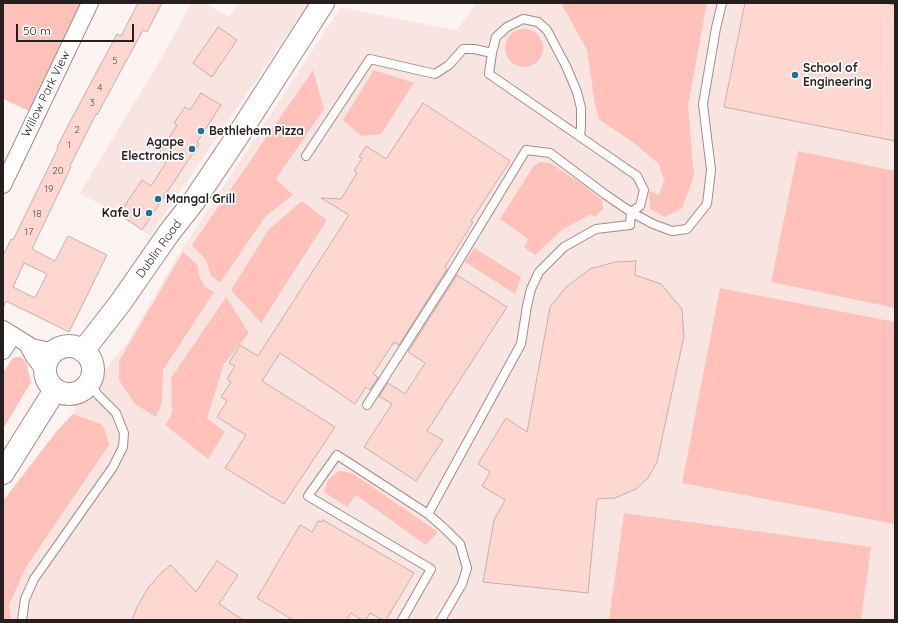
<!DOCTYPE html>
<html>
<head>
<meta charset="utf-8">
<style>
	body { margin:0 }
	#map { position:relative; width:898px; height:623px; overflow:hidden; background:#fdf3f2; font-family:Quicksand,sans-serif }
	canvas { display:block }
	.frame { position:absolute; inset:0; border:4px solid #271f1e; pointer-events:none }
	.scale { position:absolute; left:16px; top:24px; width:118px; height:18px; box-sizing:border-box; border:2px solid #271f1e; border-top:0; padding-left:5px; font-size:12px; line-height:14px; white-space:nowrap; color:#271f1e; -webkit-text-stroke:3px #fff; paint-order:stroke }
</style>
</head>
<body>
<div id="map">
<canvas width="898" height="623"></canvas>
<div class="frame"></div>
<div class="scale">50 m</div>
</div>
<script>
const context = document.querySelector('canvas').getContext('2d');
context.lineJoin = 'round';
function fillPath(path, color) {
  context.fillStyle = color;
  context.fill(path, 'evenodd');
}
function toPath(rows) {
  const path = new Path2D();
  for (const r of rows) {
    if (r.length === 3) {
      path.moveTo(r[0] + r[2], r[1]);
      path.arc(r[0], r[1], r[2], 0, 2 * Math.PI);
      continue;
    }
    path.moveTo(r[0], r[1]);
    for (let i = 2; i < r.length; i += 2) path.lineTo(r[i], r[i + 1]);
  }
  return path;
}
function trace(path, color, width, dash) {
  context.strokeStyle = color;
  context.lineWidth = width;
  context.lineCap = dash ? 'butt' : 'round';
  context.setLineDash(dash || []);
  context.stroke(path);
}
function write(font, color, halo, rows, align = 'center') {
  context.font = font + ' Quicksand,sans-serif';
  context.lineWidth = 3.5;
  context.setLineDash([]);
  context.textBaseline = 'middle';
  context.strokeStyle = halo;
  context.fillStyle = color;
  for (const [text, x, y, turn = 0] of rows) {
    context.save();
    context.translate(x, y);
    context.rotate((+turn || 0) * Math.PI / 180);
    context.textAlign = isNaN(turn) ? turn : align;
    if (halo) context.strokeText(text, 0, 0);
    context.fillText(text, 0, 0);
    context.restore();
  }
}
fillPath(toPath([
	[191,3,204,3,229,17,238,3,309,3,150,235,112,211,80,193,162,57],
	[477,3,895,3,895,620,3,620,3,501,57,431,73,414,76,405,127,343,177,257,341,7,419,23,457,30]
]), '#f8e5e2');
fillPath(toPath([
	[3,3,83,3,31,112,3,99],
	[561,3,707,3,688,105,694,176,682,208,665,217,650,209,649,191,659,195,664,181,659,164,635,144,599,119,595,105,587,50],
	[524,48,19],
	[313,70,324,109,276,179,293,195,265,217,220,283,211,276,206,260,192,245],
	[374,70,414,83,381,134,361,136,343,120],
	[798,151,895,171,895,308,771,282],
	[540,162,550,163,580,183,602,200,603,209,595,217,591,214,563,229,535,255,524,247,528,239,500,219,533,167],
	[302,201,327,220,261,323,231,290,269,229],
	[474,248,521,277,515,294,465,262],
	[183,252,197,264,200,278,205,287,214,292,163,370,162,403,156,417,134,403,119,380,119,361],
	[720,288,895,322,895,524,682,483],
	[226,297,249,333,224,364,207,418,225,432,208,459,165,425,172,413,172,394,171,378],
	[16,357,19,357,22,358,26,362,31,382,3,429,3,373,12,359],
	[73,414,101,424,105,430,109,445,26,567,9,605,11,620,3,620,3,501,57,431],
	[339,471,352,473,438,532,426,545,356,495,347,507,324,492,328,480],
	[624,513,871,547,861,620,609,620]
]), '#ffc1b9');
const building = toPath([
	[138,3,162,3,147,32,143,30,97,115,96,114,70,166,71,167,32,249,55,261,68,236,107,255,69,332,6,301,3,308,3,256,11,239,13,240,58,148,57,147,72,118,117,34,121,36,138,3],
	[24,263,47,274,35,298,13,287,24,263],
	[745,3,883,3,895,5,895,141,724,107,745,3],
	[218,27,237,40,212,77,193,63,218,27],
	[201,93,221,105,197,142,199,144,142,230,119,214,142,180,151,186,167,161,158,155,177,125,174,123,185,107,190,110,201,93],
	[423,103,510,161,471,221,473,222,445,267,447,269,399,345,394,342,373,374,378,377,370,390,366,387,355,404,280,353,262,381,335,427,284,504,225,468,246,435,217,417,227,401,221,397,231,382,227,379,235,366,229,363,240,345,258,356,349,215,321,198,341,199,357,173,354,171,362,158,359,157,366,146,386,159,423,103],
	[636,261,635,275,661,284,682,309,684,336,657,462,648,478,636,489,615,498,597,499,588,593,483,582,494,520,505,500,482,486,490,472,478,464,506,418,527,432,550,307,566,287,590,269,615,262,636,261],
	[457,275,507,307,427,431,443,440,416,481,364,447,392,404,379,396,388,383,405,394,425,363,408,352,457,275],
	[323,520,414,573,386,620,382,620,370,613,366,620,362,620,351,613,347,620,293,620,257,598,300,525,312,532,318,521,322,522,323,520],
	[217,561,238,575,219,604,243,620,132,620,137,607,148,588,162,572,171,565,196,592,217,561]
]);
fillPath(building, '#fed7d1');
trace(building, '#c5afac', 1);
const service = toPath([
	[306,156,370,59,435,74,449,65,463,49,474,49,492,53],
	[367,405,452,272,526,150,550,153,606,195,631,212,653,224,672,231,687,229,707,204,711,170,703,104,716,28,722,3],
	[22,620,25,599,34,579,113,467,123,447,124,433,116,413,98,395,89,382],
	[402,620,431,569,308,496,337,455,428,514],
	[441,620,462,584,467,568,460,544,445,529,428,514,521,344,527,306,531,289,539,272,564,247,596,229,630,225,631,212,640,206,644,190,637,176,489,74,492,53,496,37,507,27,523,19,538,22,547,30,566,66,577,92,581,108,581,126,580,136]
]);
const minor = toPath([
	[3,185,90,3],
	[3,329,32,347,54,352],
	[27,344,34,357,45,371],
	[3,351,13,335]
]);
const secondary = toPath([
	[69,370,24],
	[83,351,121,302,169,233,194,201,237,137,323,3],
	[3,473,55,390]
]);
trace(service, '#a28d8a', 10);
trace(minor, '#a28d8a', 18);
trace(secondary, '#a28d8a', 24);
trace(service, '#fff', 8);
trace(minor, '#fff', 16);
trace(secondary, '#fff', 22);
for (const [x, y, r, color] of [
	[795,75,4,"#1974a2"],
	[201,131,4,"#1974a2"],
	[192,149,4,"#1974a2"],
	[158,199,4,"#1974a2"],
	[149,213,4,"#1974a2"]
]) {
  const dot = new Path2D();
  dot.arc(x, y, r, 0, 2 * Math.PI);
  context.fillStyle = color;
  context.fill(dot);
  trace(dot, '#fff', 1.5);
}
write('10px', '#5d4d4b', null, [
	["5",115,61],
	["4",100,88],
	["3",92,103],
	["2",77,130],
	["1",69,145],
	["20",58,171],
	["19",49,189],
	["18",37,214],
	["17",29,232]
]);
write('bold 12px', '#271f1e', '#fff', [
	["School of",803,68],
	["Engineering",803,82],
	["Bethlehem Pizza",209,131],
	["Agape",184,142,"right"],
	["Electronics",184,156,"right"],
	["Mangal Grill",166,199],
	["Kafe U",141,213,"right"]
], 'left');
write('12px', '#271f1e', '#fff', [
	["Willow Park View",46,94,-64],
	["Dublin Road",159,249,-54]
]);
</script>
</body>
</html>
